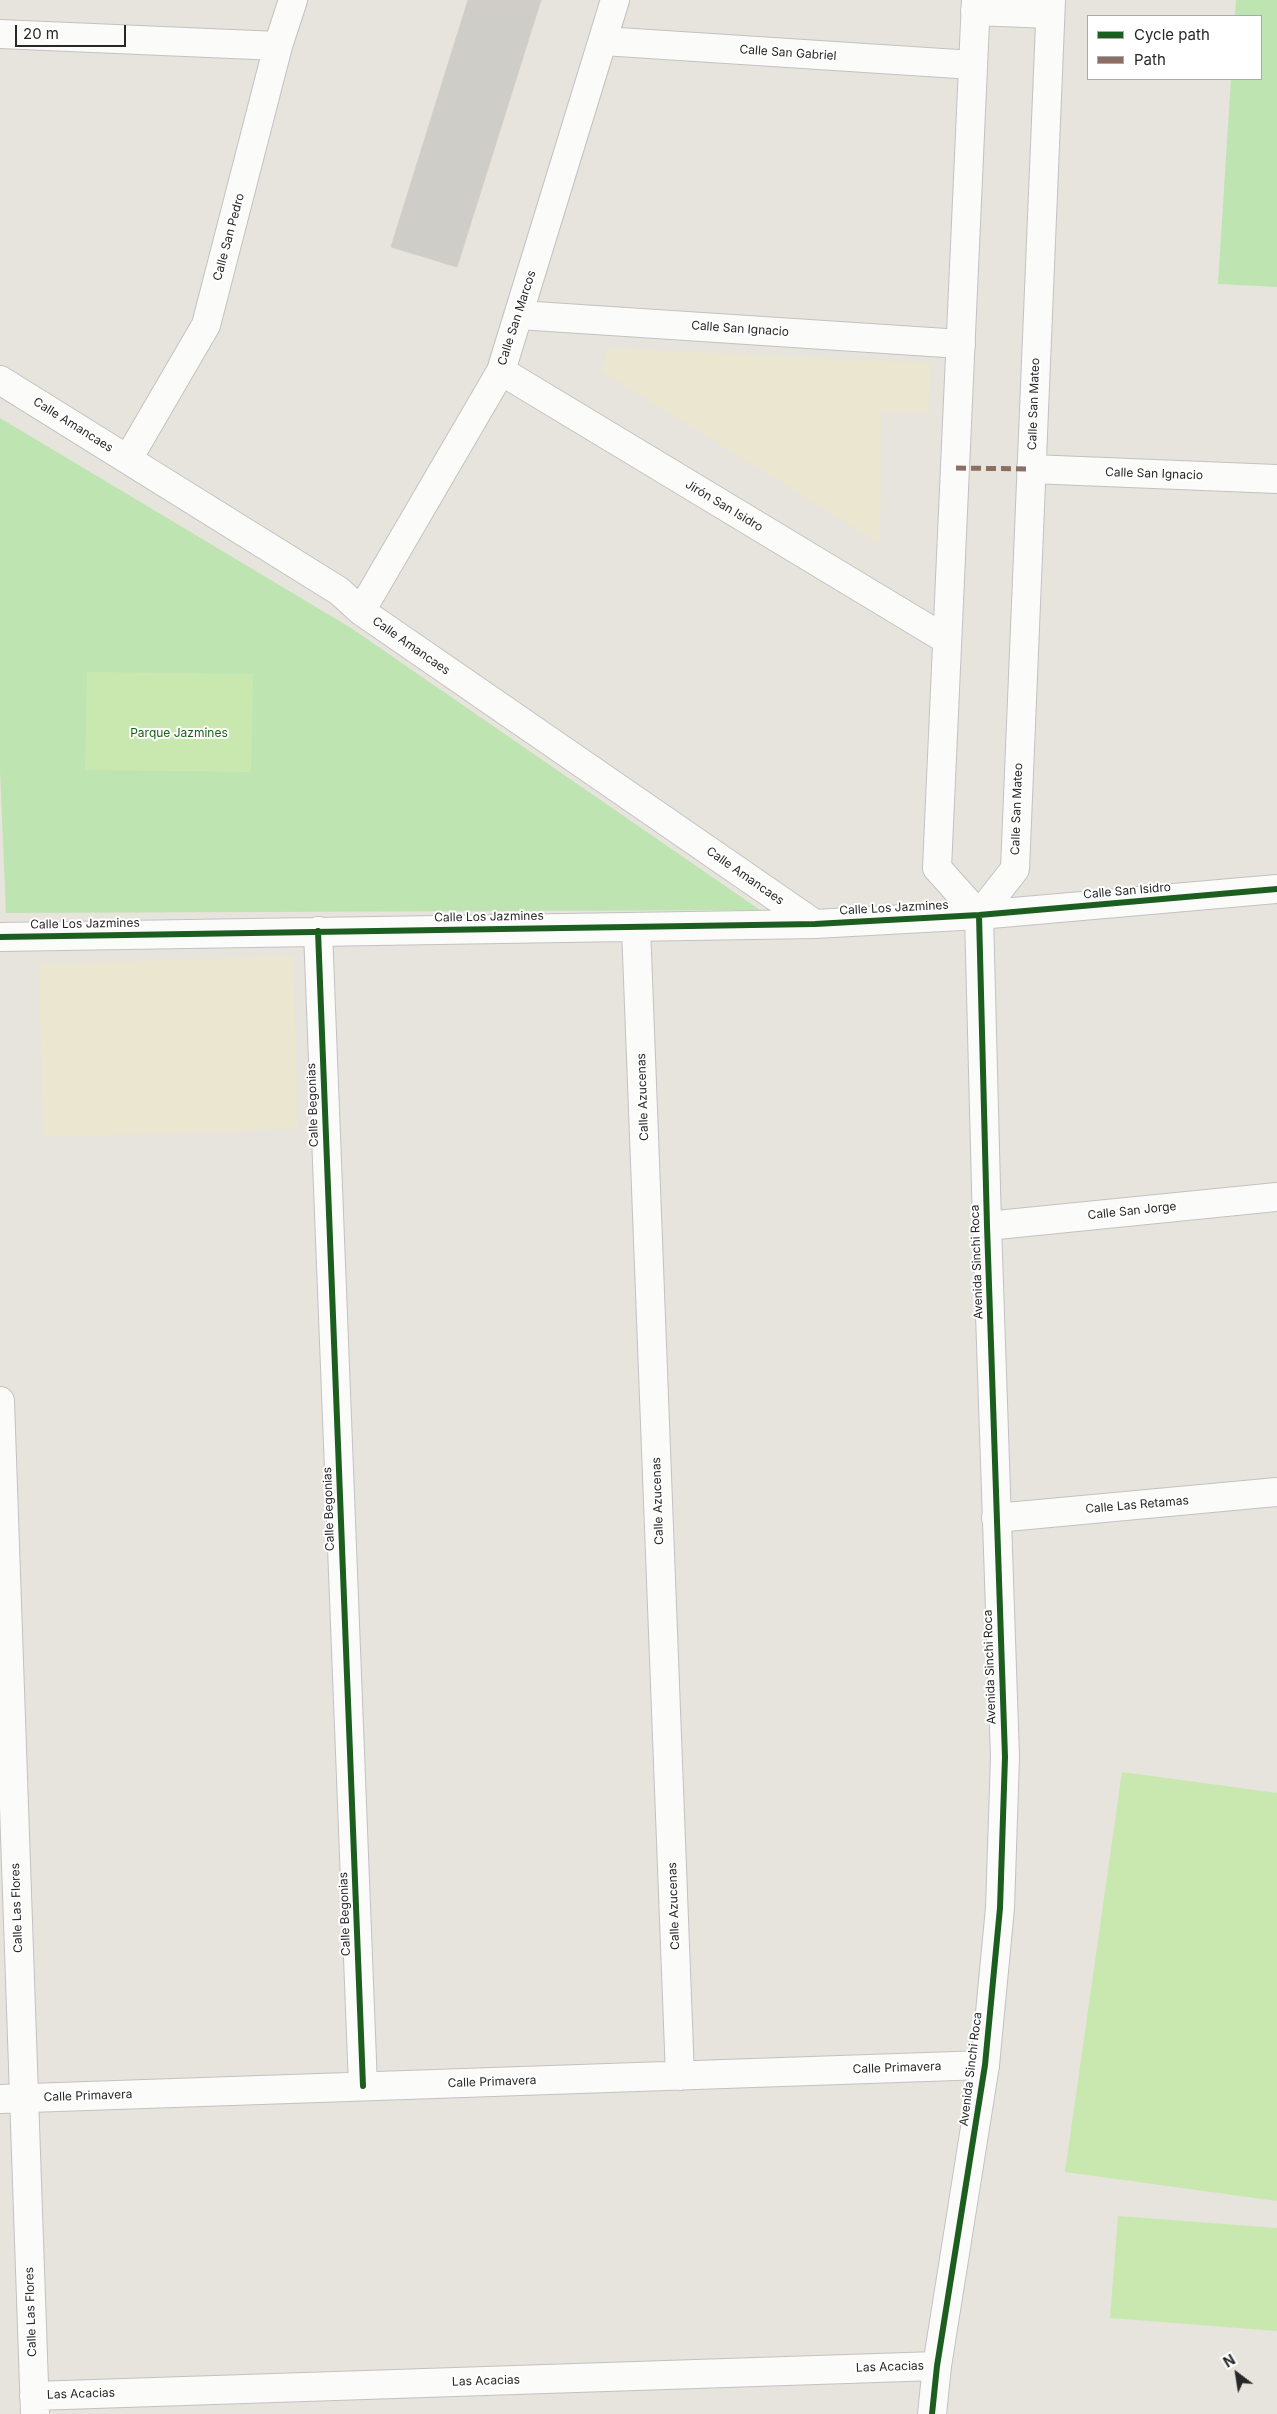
<!DOCTYPE html>
<html>
<head>
<meta charset="utf-8">
<style>
	body { margin:0 }
	#map { position:relative; width:1277px; height:2414px; overflow:hidden; background:#e6e4dc; font-family:Inter,sans-serif }
	canvas { display:block }
	.legend { position:absolute; left:1087px; top:15px; width:175px; height:65px; box-sizing:border-box; background:#fff; border:1px solid #a9a9a9; margin:0; padding:6px 9px; list-style:none; font-size:15px; color:#272727 }
	.legend li { display:flex; align-items:center; gap:10px; height:25px }
	.legend b { width:25px; border:1px solid #a9a9a9 }
	.north { position:absolute; left:1212px; top:2349px; width:50px; height:50px; -webkit-text-stroke:4px #fff; paint-order:stroke; rotate:329deg; font-size:14px; font-weight:700; line-height:20px; text-align:center; color:#272727 }
	.north::after { content:''; display:block; margin:auto; width:18px; height:22px; background:#272727; clip-path:polygon(50% 0,100% 100%,50% 72%,0 100%) }
	.scale { position:absolute; left:15px; top:25px; width:111px; height:22px; box-sizing:border-box; border:2px solid #272727; border-top:0; padding-left:6px; font-size:15px; line-height:18px; white-space:nowrap; color:#272727; -webkit-text-stroke:4px #fff; paint-order:stroke }
</style>
</head>
<body>
<div id="map">
<canvas width="1277" height="2414"></canvas>
<ul class="legend">
<li><b style="height:6px;background:#1b5e20"></b>Cycle path</li>
<li><b style="height:6px;background:#8d6e63"></b>Path</li>
</ul>
<div class="north">N</div>
<div class="scale">20 m</div>
</div>
<script>
const context = document.querySelector('canvas').getContext('2d');
context.lineJoin = 'round';
function fillPath(path, color) {
  context.fillStyle = color;
  context.fill(path, 'evenodd');
}
function toPath(rows) {
  const path = new Path2D();
  for (const r of rows) {
    path.moveTo(r[0], r[1]);
    for (let i = 2; i < r.length; i += 2) path.lineTo(r[i], r[i + 1]);
  }
  return path;
}
function trace(path, color, width, dash) {
  context.strokeStyle = color;
  context.lineWidth = width;
  context.lineCap = dash ? 'butt' : 'round';
  context.setLineDash(dash || []);
  context.stroke(path);
}
function write(font, color, halo, rows, align = 'center') {
  context.font = font + ' Inter,sans-serif';
  context.lineWidth = 4;
  context.setLineDash([]);
  context.textBaseline = 'middle';
  context.strokeStyle = halo;
  context.fillStyle = color;
  for (const [text, x, y, turn = 0] of rows) {
    context.save();
    context.translate(x, y);
    context.rotate((+turn || 0) * Math.PI / 180);
    context.textAlign = isNaN(turn) ? turn : align;
    if (halo) context.strokeText(text, 0, 0);
    context.fillText(text, 0, 0);
    context.restore();
  }
}
fillPath(toPath([
	[607,348,931,363,929,411,881,411,880,544,602,371],
	[293,956,298,1129,43,1137,39,964]
]), '#eae6cf');
fillPath(toPath([
	[1236,0,1277,0,1277,287,1218,284,1231,79,1261,79,1261,16,1235,16],
	[0,418,351,628,760,910,6,913,0,770]
]), '#bee4b2');
fillPath(toPath([
	[87,672,253,674,251,772,85,770],
	[1122,1772,1277,1793,1277,2201,1065,2172],
	[1118,2216,1277,2228,1277,2331,1110,2318]
]), '#c9e8af');
const building = toPath([
	[468,0,541,0,457,267,391,247,468,0]
]);
fillPath(building, '#cecdc7');
trace(building, '#d1cfc8', 1);
const street = toPath([
	[0,34,278,46],
	[603,41,973,65],
	[519,315,961,344],
	[501,371,947,640],
	[0,380,339,591,361,611,815,924],
	[128,459,206,325,278,46,293,0],
	[1031,469,1277,479],
	[361,611,501,371,615,0],
	[636,927,680,2076],
	[318,931,363,2086],
	[0,937,815,924,979,915,1277,889],
	[987,1226,1277,1197],
	[0,1401,35,2414],
	[996,1518,1277,1492],
	[0,2099,985,2065],
	[34,2396,937,2366]
]);
const secondary = toPath([
	[976,0,937,868,979,915],
	[975,11,1050,14],
	[979,915,1015,869,1051,0],
	[932,2414,937,2366,985,2065,1000,1908,1005,1757,987,1226,979,915]
]);
trace(street, '#c3c2c2', 30);
trace(secondary, '#c3c2c2', 30);
trace(street, '#fbfbfa', 28);
trace(secondary, '#fbfbfa', 28);
trace(toPath([
	[956,468,1031,469]
]), '#8d6e63', 5, [10, 5]);
trace(toPath([
	[318,931,363,2086],
	[0,937,815,924,979,915,1277,889],
	[932,2414,937,2366,985,2065,1000,1908,1005,1757,987,1226,979,915]
]), '#1b5e20', 6);
write('12px', '#272727', '#fff', [
	["Calle San Gabriel",788,53,4],
	["Calle San Pedro",229,237,-75],
	["Calle San Marcos",517,318,-72],
	["Calle San Ignacio",740,329,4],
	["Calle San Mateo",1034,404,-88],
	["Calle Amancaes",73,425,32],
	["Calle San Ignacio",1154,474,2],
	["Jirón San Isidro",724,506,31],
	["Calle Amancaes",411,646,35],
	["Calle San Mateo",1017,809,-88],
	["Calle Amancaes",745,876,35],
	["Calle San Isidro",1127,891,-5],
	["Calle Los Jazmines",894,908,-3],
	["Calle Los Jazmines",489,917,-1],
	["Calle Los Jazmines",85,924,-1],
	["Calle Azucenas",643,1097,-92],
	["Calle Begonias",313,1105,-92],
	["Calle San Jorge",1132,1211,-6],
	["Avenida Sinchi Roca",977,1262,-92],
	["Calle Azucenas",658,1501,-92],
	["Calle Las Retamas",1137,1505,-5],
	["Calle Begonias",329,1509,-92],
	["Avenida Sinchi Roca",990,1667,-92],
	["Calle Azucenas",674,1906,-92],
	["Calle Las Flores",17,1908,-92],
	["Calle Begonias",345,1914,-92],
	["Calle Primavera",897,2068,-2],
	["Avenida Sinchi Roca",971,2069,-83],
	["Calle Primavera",492,2082,-2],
	["Calle Primavera",88,2096,-2],
	["Calle Las Flores",31,2312,-92],
	["Las Acacias",890,2367,-2],
	["Las Acacias",486,2381,-2],
	["Las Acacias",81,2394,-2]
]);
write('12px', '#186516', '#fff', [
	["Parque Jazmines",179,733]
]);
</script>
</body>
</html>
